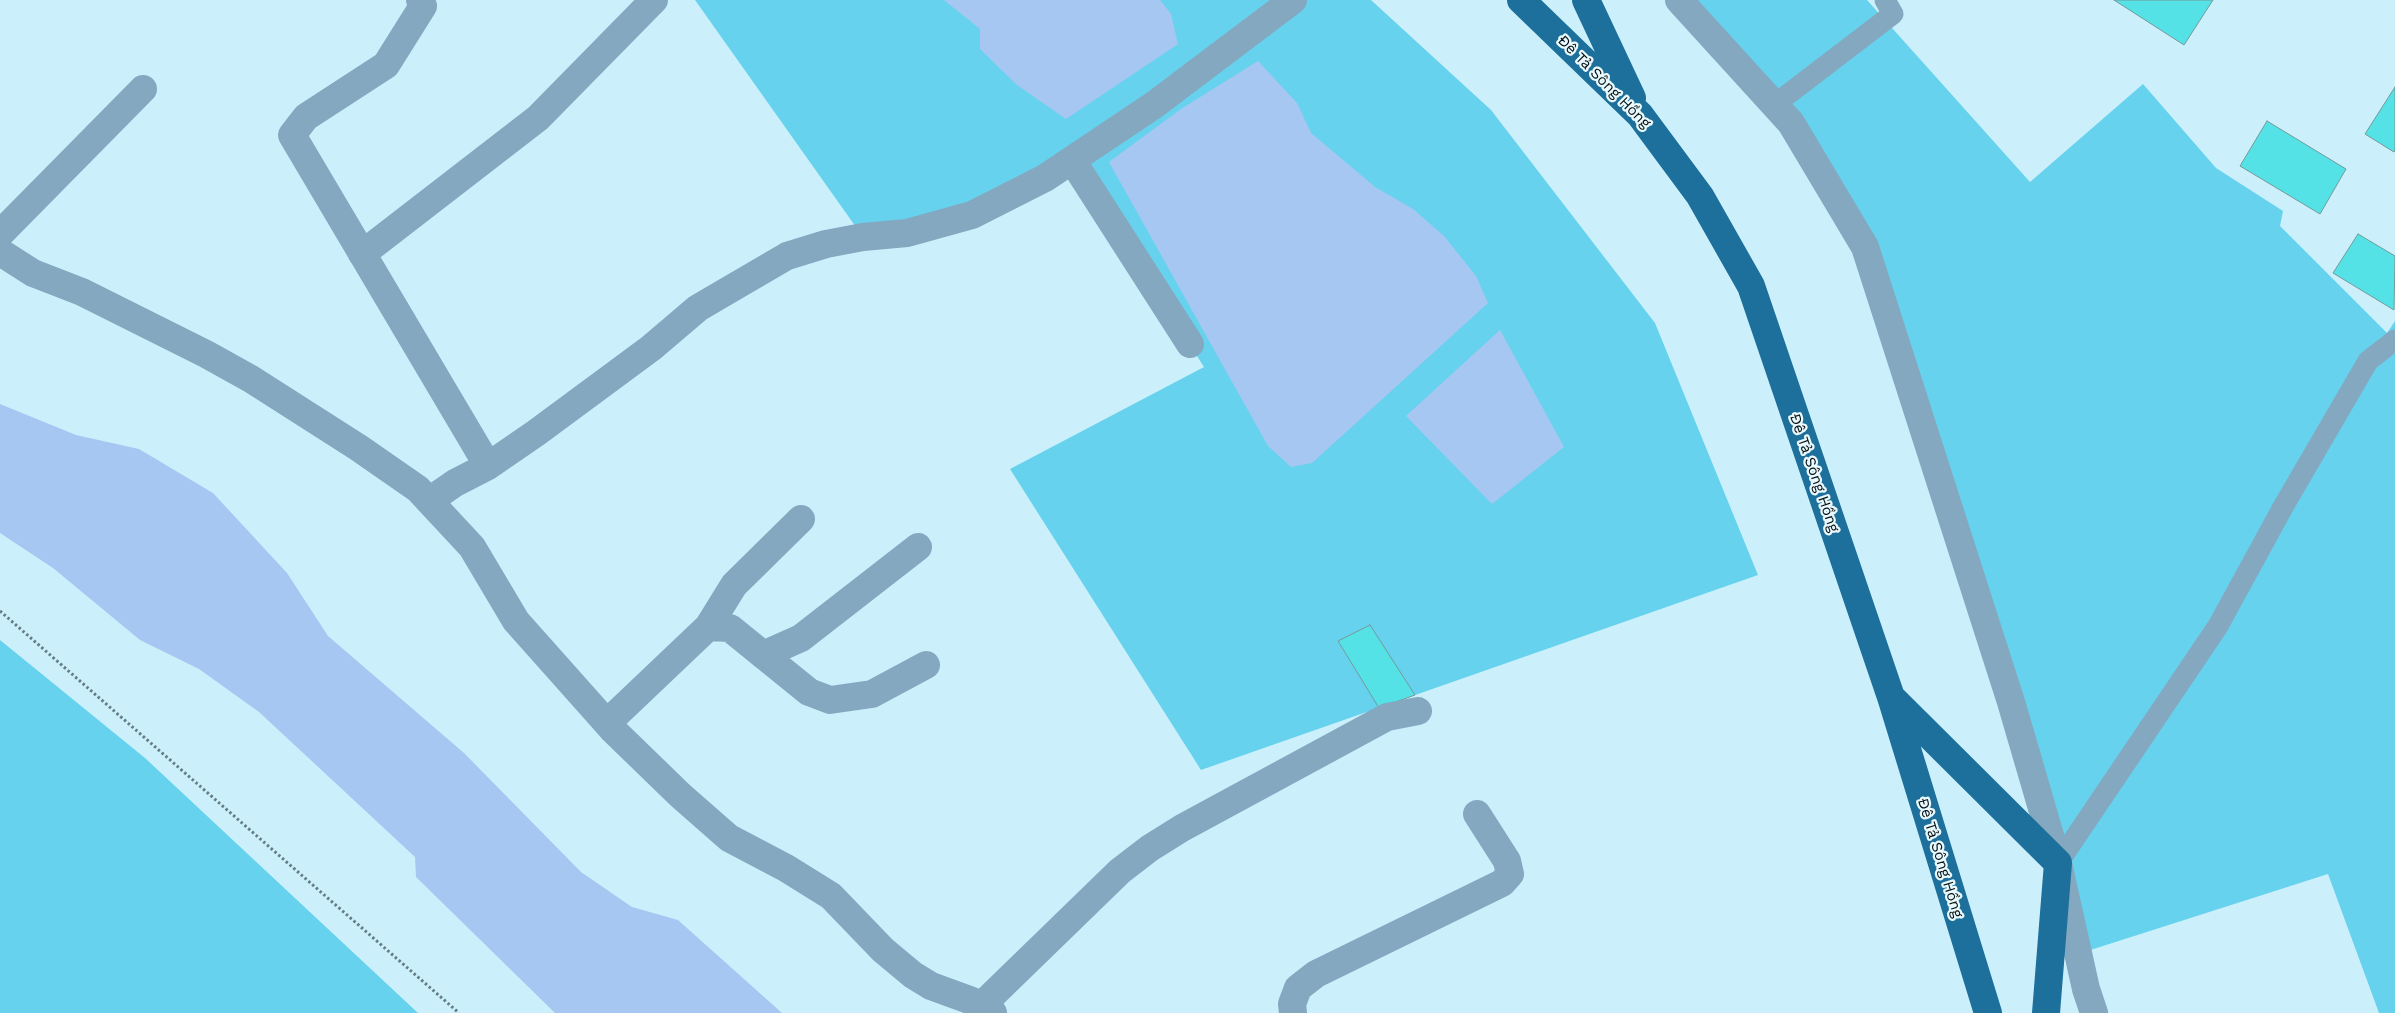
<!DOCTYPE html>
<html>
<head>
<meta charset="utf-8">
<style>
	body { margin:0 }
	canvas { display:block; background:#cbf0fb }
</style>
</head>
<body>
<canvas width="2395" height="1013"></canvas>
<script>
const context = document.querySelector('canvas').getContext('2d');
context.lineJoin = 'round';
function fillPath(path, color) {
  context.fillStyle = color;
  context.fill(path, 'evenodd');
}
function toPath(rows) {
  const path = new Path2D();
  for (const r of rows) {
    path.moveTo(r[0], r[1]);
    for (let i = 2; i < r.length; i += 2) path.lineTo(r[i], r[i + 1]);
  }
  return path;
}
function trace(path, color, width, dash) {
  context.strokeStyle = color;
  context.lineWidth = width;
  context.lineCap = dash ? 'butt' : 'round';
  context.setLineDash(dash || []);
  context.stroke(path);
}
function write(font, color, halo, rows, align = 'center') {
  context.font = font + ' "Work Sans",sans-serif';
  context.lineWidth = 4.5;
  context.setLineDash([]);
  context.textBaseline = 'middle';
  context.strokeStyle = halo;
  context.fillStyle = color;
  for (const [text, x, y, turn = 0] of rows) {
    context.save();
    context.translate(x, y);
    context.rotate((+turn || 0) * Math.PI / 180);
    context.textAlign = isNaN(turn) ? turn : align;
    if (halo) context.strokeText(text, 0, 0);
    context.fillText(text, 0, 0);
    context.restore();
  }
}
fillPath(toPath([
	[695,0,1371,0,1491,110,1655,323,1758,575,1201,770,1010,469,1204,367,1072,160,1045,178,863,237],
	[1685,0,1867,0,2030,182,2143,84,2216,168,2283,211,2280,226,2387,333,2395,321,2395,1013,2379,1013,2328,874,2078,954,1865,247],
	[0,640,145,758,418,1013,0,1013]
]), '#67d2ee');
fillPath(toPath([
	[944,0,1160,0,1171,14,1178,44,1066,119,1017,85,980,49,980,29],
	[1258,61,1297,103,1311,133,1375,187,1413,209,1444,236,1476,276,1488,303,1312,463,1291,467,1268,446,1109,162,1181,109],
	[1500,330,1564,447,1492,504,1406,416],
	[0,404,76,435,139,449,213,493,287,573,328,636,464,753,581,872,632,907,678,920,782,1013,555,1013,416,877,415,857,259,712,199,669,140,640,53,568,0,533]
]), '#a7c7f3');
const building = toPath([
	[2114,0,2213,0,2184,45,2114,0],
	[2395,87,2395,151,2394,152,2365,134,2395,87],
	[2267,121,2346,169,2320,214,2240,166,2267,121],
	[2358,234,2395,256,2394,310,2333,273,2358,234],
	[1370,625,1415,695,1379,708,1338,641,1370,625]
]);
fillPath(building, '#55e2e6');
trace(building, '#749a9b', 1);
trace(toPath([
	[0,611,459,1013]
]), '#657d85', 3, [2.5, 2.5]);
trace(toPath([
	[1774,105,1893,14,1885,0],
	[2058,863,2218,626,2283,507,2368,361,2395,340]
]), '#83a8c0', 21);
trace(toPath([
	[420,0,423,6,386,65,306,117,292,135,488,466],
	[1679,0,1791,123,1865,247,2011,702,2058,863,2086,989,2094,1013],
	[1072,160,1190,344],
	[0,234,143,89],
	[0,252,33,273,82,292,206,354,251,379,359,448,418,489,472,547,516,621,613,730,680,795,729,838,786,868,831,896,883,950,913,975,931,986,972,1001,993,1013],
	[362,254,538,118,654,0],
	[429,501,455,483,488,466,536,433,651,348,698,308,787,256,826,244,863,237,907,233,972,215,1045,178,1154,105,1293,0],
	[708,627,734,585,801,519],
	[763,655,801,638,918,547],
	[607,723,708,627,730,628,809,692,830,700,872,694,926,665],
	[977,1013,981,1006,1120,871,1150,848,1182,828,1387,717,1418,711],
	[1293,1013,1292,1004,1298,988,1316,974,1502,883,1510,874,1507,861,1477,814]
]), '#83a8c0', 28);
trace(toPath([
	[1521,0,1640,115,1700,196,1751,286,1891,697,1988,1013],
	[1586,0,1632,98],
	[1894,700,2058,863,2046,1013]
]), '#1c709b', 28);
write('15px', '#041014', '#eaf9fd', [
	["Đê Tả Sông Hồng",1604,82,45],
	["Đê Tả Sông Hồng",1814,473,71],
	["Đê Tả Sông Hồng",1940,858,73]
]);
</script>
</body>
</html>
